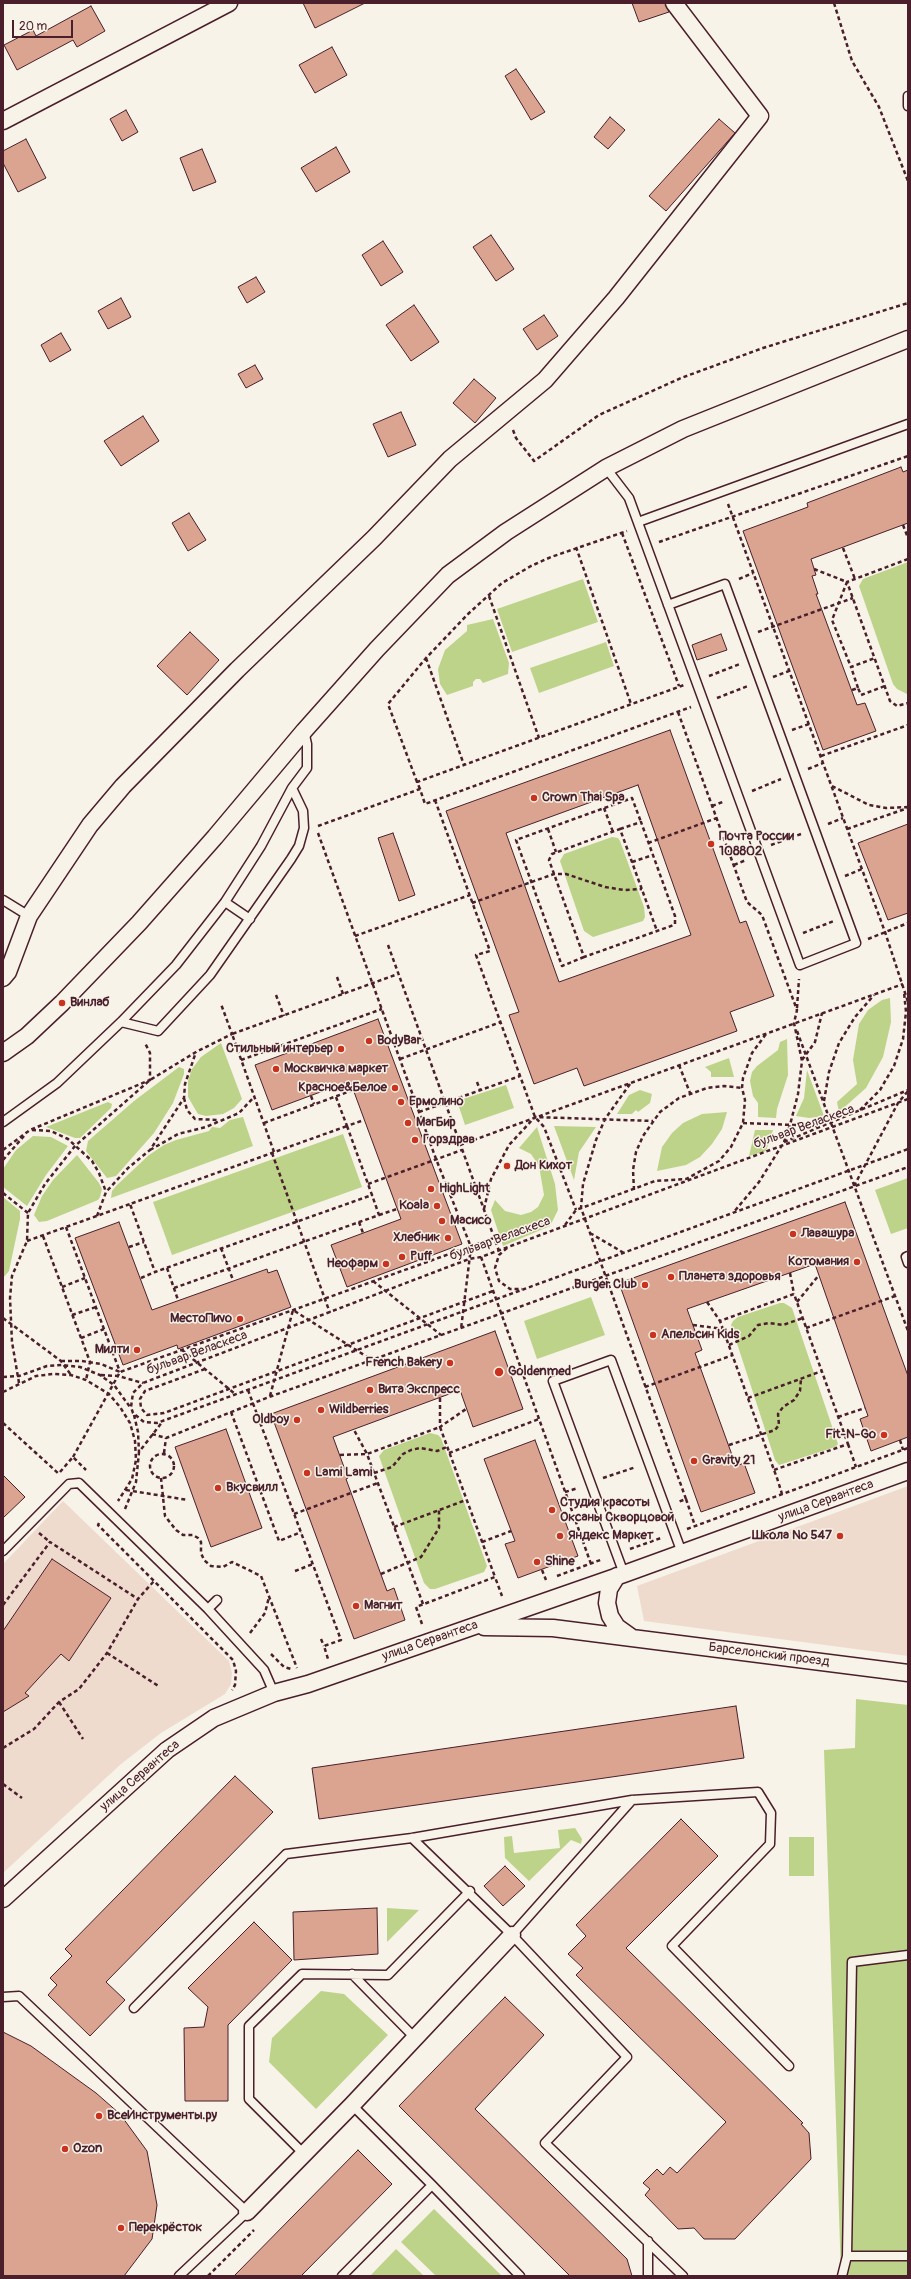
<!DOCTYPE html>
<html>
<head>
<meta charset="utf-8">
<style>
	body { margin:0 }
	#map { position:relative; width:911px; height:2279px; overflow:hidden; background:#f7f3e8; font-family:Pangolin,sans-serif }
	canvas { display:block }
	.frame { position:absolute; inset:0; border:4px solid #4a1f2b; pointer-events:none }
	.scale { position:absolute; left:12px; top:20px; width:61px; height:18px; box-sizing:border-box; border:2px solid #4a1f2b; border-top:0; padding-left:5px; font-size:12px; line-height:14px; white-space:nowrap; color:#4a1f2b; -webkit-text-stroke:3px #f7f3e8; paint-order:stroke }
</style>
</head>
<body>
<div id="map">
<canvas width="911" height="2279"></canvas>
<div class="frame"></div>
<div class="scale">20 m</div>
</div>
<script>
const context = document.querySelector('canvas').getContext('2d');
context.lineJoin = 'round';
function fillPath(path, color) {
  context.fillStyle = color;
  context.fill(path, 'evenodd');
}
function toPath(rows) {
  const path = new Path2D();
  for (const r of rows) {
    if (r.length === 3) {
      path.moveTo(r[0] + r[2], r[1]);
      path.arc(r[0], r[1], r[2], 0, 2 * Math.PI);
      continue;
    }
    path.moveTo(r[0], r[1]);
    for (let i = 2; i < r.length; i += 2) path.lineTo(r[i], r[i + 1]);
  }
  return path;
}
function trace(path, color, width, dash) {
  context.strokeStyle = color;
  context.lineWidth = width;
  context.lineCap = dash ? 'butt' : 'round';
  context.setLineDash(dash || []);
  context.stroke(path);
}
function write(font, color, halo, rows, align = 'center') {
  context.font = font + ' Pangolin,sans-serif';
  context.lineWidth = 3;
  context.setLineDash([]);
  context.textBaseline = 'middle';
  context.strokeStyle = halo;
  context.fillStyle = color;
  for (const [text, x, y, turn = 0] of rows) {
    context.save();
    context.translate(x, y);
    context.rotate((+turn || 0) * Math.PI / 180);
    context.textAlign = isNaN(turn) ? turn : align;
    if (halo) context.strokeText(text, 0, 0);
    context.fillText(text, 0, 0);
    context.restore();
  }
}
fillPath(toPath([
	[908,1486,908,1656,644,1621,637,1586],
	[63,1501,229,1661,232,1673,231,1684,225,1694,161,1733,121,1764,3,1873,3,1564]
]), '#eedbce');
fillPath(toPath([
	[908,562,908,694,907,694,897,689,893,684,859,586,863,579],
	[583,579,598,622,512,652,497,609],
	[493,619,509,663,508,674,483,683,480,679,476,679,473,682,473,686,447,695,440,684,438,669,445,650,467,631,467,625],
	[606,642,614,666,539,693,530,668],
	[612,837,618,838,620,841,644,907,645,917,643,921,593,937,584,931,560,861,564,854],
	[890,998,891,1022,883,1057,866,1088,839,1112,837,1102,857,1084,853,1060,859,1024,868,1010,882,1000],
	[787,1039,788,1075,777,1109,776,1118,758,1117,758,1103,753,1096,750,1081,752,1072,757,1066,778,1050,780,1042],
	[221,1043,242,1099,234,1108,223,1114,206,1116,198,1114,188,1097,188,1081,192,1069,201,1057],
	[729,1058,734,1077,711,1077,711,1072,705,1067],
	[179,1067,184,1069,184,1074,173,1103,154,1133,116,1176,107,1178,86,1151,88,1141,134,1101],
	[807,1070,824,1116,809,1118,796,1116,804,1098],
	[506,1085,514,1108,465,1125,457,1101],
	[640,1090,652,1094,650,1103,638,1112,636,1110,632,1114,617,1114,629,1095],
	[108,1102,112,1104,111,1108,80,1138,75,1138,46,1127],
	[727,1112,722,1129,712,1144,700,1157,686,1165,657,1171,662,1147,672,1133,683,1123,702,1114],
	[243,1117,253,1146,111,1198,112,1191,116,1186,149,1155,164,1145,176,1140,209,1131,212,1127,220,1128,230,1120],
	[554,1126,596,1127,579,1152,574,1180],
	[537,1127,555,1184,558,1210,550,1226,503,1246,491,1210,495,1200,505,1211,521,1215,531,1212,538,1207,544,1195,539,1166,531,1154,519,1148],
	[755,1130,773,1130,766,1151,749,1156],
	[343,1134,362,1187,172,1255,153,1202],
	[33,1136,51,1137,68,1146,46,1175,27,1206,3,1187,3,1169,16,1150],
	[77,1155,99,1183,102,1189,100,1197,98,1200,47,1221,39,1222,34,1215,42,1196,53,1180],
	[908,1178,908,1228,891,1234,875,1190],
	[3,1197,20,1211,20,1219,9,1271,3,1278],
	[591,1297,605,1335,537,1359,524,1321],
	[780,1303,784,1303,792,1308,838,1444,835,1447,779,1465,775,1460,731,1325,733,1321,738,1317],
	[430,1433,438,1435,441,1438,487,1566,484,1572,435,1589,430,1589,424,1583,379,1456,384,1450],
	[856,1699,908,1705,908,2276,841,2276,824,1750,855,1748],
	[575,1828,582,1839,581,1844,571,1840,529,1881,505,1858,504,1837,512,1836,514,1853,560,1848,558,1830],
	[789,1837,814,1837,814,1876,789,1876],
	[387,1908,419,1910,387,1942],
	[321,1991,344,1994,388,2035,316,2109,269,2062,272,2038],
	[434,2209,502,2276,436,2276,401,2242],
	[396,2249,424,2276,370,2276]
]), '#bdd389');
const building = toPath([
	[303,3,365,3,315,28,303,3],
	[632,3,665,3,669,12,639,22,632,3],
	[91,6,105,31,77,47,73,40,17,70,4,45,33,30,36,36,91,6],
	[332,47,347,75,315,93,299,65,332,47],
	[516,69,545,112,531,120,505,76,516,69],
	[126,110,138,132,122,141,110,119,126,110],
	[610,117,625,130,608,149,594,137,610,117],
	[719,119,735,133,666,211,649,196,719,119],
	[26,139,46,178,18,192,3,163,3,151,26,139],
	[336,147,350,172,316,192,301,168,336,147],
	[202,149,216,182,193,191,180,158,202,149],
	[491,235,514,269,496,281,473,247,491,235],
	[383,241,403,272,381,286,362,255,383,241],
	[256,277,265,292,247,303,238,287,256,277],
	[121,298,131,317,108,329,98,311,121,298],
	[414,305,439,342,411,361,386,325,414,305],
	[544,315,558,336,537,350,523,329,544,315],
	[61,333,71,350,50,362,41,345,61,333],
	[255,365,263,379,246,388,238,374,255,365],
	[474,379,496,398,475,423,453,403,474,379],
	[401,412,416,445,388,457,373,424,401,412],
	[143,416,159,441,121,466,104,441,143,416],
	[901,467,903,472,908,470,908,523,811,559,816,575,812,576,818,594,816,594,857,705,865,703,876,731,823,750,743,531,808,507,807,503,901,467],
	[189,513,206,540,188,551,172,523,189,513],
	[190,632,219,660,187,695,157,666,190,632],
	[721,634,727,650,697,660,692,645,721,634],
	[670,730,740,923,746,921,774,996,730,1012,737,1031,584,1086,577,1068,534,1084,509,1015,519,1012,446,811,670,730],
	[638,785,691,935,559,982,506,833,638,785],
	[908,824,908,913,888,920,858,843,908,824],
	[393,833,415,895,399,901,378,838,393,833],
	[378,1019,462,1244,347,1287,331,1245,401,1219,350,1081,272,1110,255,1065,378,1019],
	[845,1202,908,1376,908,1437,871,1451,860,1419,868,1416,815,1264,707,1302,687,1309,702,1350,695,1353,736,1466,744,1463,755,1493,701,1512,619,1283,845,1202],
	[119,1222,152,1310,267,1269,268,1273,277,1270,291,1307,178,1349,177,1345,123,1365,75,1238,119,1222],
	[495,1331,523,1409,473,1427,460,1390,333,1437,348,1478,346,1479,387,1591,394,1588,405,1620,354,1639,271,1414,495,1331],
	[226,1429,262,1528,211,1547,175,1447,226,1429],
	[535,1440,578,1556,518,1578,505,1544,515,1541,484,1459,535,1440],
	[3,1475,25,1497,3,1518,3,1475],
	[52,1559,111,1598,69,1661,61,1654,25,1693,29,1696,3,1712,3,1631,52,1559],
	[736,1706,744,1758,319,1819,312,1768,736,1706],
	[235,1776,273,1812,106,1982,125,2000,90,2036,48,1995,57,1985,50,1978,72,1956,65,1949,235,1776],
	[681,1819,718,1856,626,1948,803,2123,801,2124,809,2133,811,2159,735,2239,704,2239,694,2228,678,2229,645,2195,650,2189,643,2183,657,2169,663,2175,670,2167,677,2173,726,2122,576,1975,583,1968,568,1954,586,1936,576,1925,681,1819],
	[505,1866,525,1886,503,1906,484,1886,505,1866],
	[377,1908,378,1954,294,1960,293,1912,377,1908],
	[254,1922,292,1960,228,2025,228,2101,185,2101,184,2028,204,2027,208,2007,188,1988,254,1922],
	[505,1997,544,2035,475,2109,627,2259,632,2276,570,2276,399,2106,505,1997],
	[3,2032,31,2046,96,2093,120,2114,147,2151,157,2205,152,2239,124,2276,3,2276,3,2032],
	[358,2150,392,2184,301,2276,234,2276,358,2150]
]);
fillPath(building, '#daa490');
trace(building, '#4a1f2b', 1);
const lane = toPath([
	[908,96,908,106],
	[606,468,629,498,800,965,856,943,725,584,668,605],
	[638,522,908,424],
	[3,900,29,916],
	[225,902,250,919],
	[121,1022,158,1031,210,975,291,859,299,846,304,828,303,811,292,788,307,768,307,744,304,731],
	[3,1122,57,1083,121,1022,176,965,225,902,261,846,292,788],
	[908,1256,906,1257,908,1263],
	[3,1551,69,1484,79,1483,208,1609,264,1670,274,1693],
	[624,1574,553,1381,611,1360,682,1553],
	[208,1609,217,1600],
	[412,1838,512,1935,627,2057,545,2143,683,2276],
	[512,1935,632,1800],
	[352,1974,415,2038],
	[3,1997,19,1996,247,2212,179,2276],
	[134,2008,286,1854,412,1838,632,1800,758,1792,771,1813,770,1844,672,1946,789,2066],
	[352,2105,432,2185,520,2276],
	[304,2154,249,2099,249,2026,302,1974,388,1975,470,1891],
	[648,2241,648,2276],
	[847,2256,908,2256],
	[342,2276,432,2185],
	[842,2276,847,2256,852,1962,908,1955]
]);
const street = toPath([
	[3,121,229,3],
	[3,978,8,972,29,916,90,825,123,786,237,670,374,538,450,459,545,380,616,298,760,116,674,3],
	[3,1053,27,1036,62,1003,139,923,215,837,304,731,377,649,448,575,506,532,606,468,683,429,908,339],
	[617,1576,609,1589,607,1603,610,1616,617,1627,631,1637],
	[484,1627,553,1628,908,1673],
	[3,1899,167,1750,214,1718,274,1693,308,1684,624,1574,908,1471],
	[247,2212,352,2105,512,1935]
]);
trace(lane, '#4a1f2b', 11);
trace(street, '#4a1f2b', 19);
trace(toPath([
	[834,3,852,61,879,107,908,181],
	[513,430,516,438,534,461,599,415,681,378,763,348,908,303],
	[728,504,885,932,908,1002],
	[903,525,908,538],
	[622,533,679,686],
	[659,542,908,456],
	[576,547,631,704],
	[843,548,855,579],
	[908,559,847,582,890,701,897,706,908,703],
	[814,569,847,582,832,620,851,667],
	[739,579,753,573],
	[489,596,539,738],
	[758,632,853,598],
	[426,658,464,765],
	[709,676,740,664],
	[773,677,789,671],
	[858,688,851,667,875,658],
	[852,690,858,688,861,695,885,686],
	[717,698,748,686],
	[678,712,747,902,762,915,797,1010,794,1023,802,1061,798,1094,790,1125,784,1142,759,1182,733,1213],
	[792,730,809,724],
	[821,756,908,725],
	[808,769,823,763],
	[417,782,388,704,426,658,468,614,502,583,531,566,551,557,627,531],
	[832,786,869,805,886,808,908,807],
	[420,789,417,782,684,685],
	[752,791,781,779],
	[435,800,490,951,476,955,535,1117,544,1127,576,1210],
	[712,806,725,801],
	[604,808,613,832],
	[828,824,843,818],
	[318,826,420,789,425,804,691,707],
	[548,829,556,852],
	[620,829,641,822,675,916,675,924,671,926,657,931,584,957,549,860,552,854,620,829,657,931],
	[847,829,908,808],
	[318,833,436,1159,471,1247,461,1329],
	[648,843,717,818],
	[771,845,801,834],
	[632,862,653,855],
	[734,865,746,860],
	[845,876,862,869],
	[472,903,554,874,566,874,605,887,624,890,642,889],
	[803,933,834,921],
	[355,936,470,895],
	[868,939,908,923],
	[388,945,499,1251],
	[584,957,562,966,516,840,632,798,641,822],
	[337,977,343,994],
	[276,995,284,1016],
	[797,1008,799,979],
	[797,1031,908,1331],
	[400,1059,501,1022],
	[241,1060,382,1009],
	[802,1060,815,1042,822,1013],
	[679,1065,690,1093],
	[477,1082,480,1090],
	[630,1084,605,1119,596,1140,583,1184,581,1208,686,1499,678,1502],
	[311,1096,314,1104],
	[336,1097,347,1126,364,1120],
	[184,1098,187,1110,195,1119,219,1120],
	[908,1099,481,1257,469,1259,143,1383,133,1393,131,1407,133,1413,144,1422,157,1423,908,1149],
	[824,1101,829,1072,839,1043,855,1017,874,995],
	[860,1110,880,1090,894,1066,903,1039,906,1012,904,992],
	[419,1112,520,1076],
	[264,1123,353,1090],
	[743,1123,820,1126],
	[347,1126,372,1195,155,1272,130,1204,347,1126],
	[32,1130,51,1131,68,1139,92,1161,99,1173,106,1192],
	[784,1142,908,1090],
	[460,1145,903,984],
	[3,1150,30,1130,150,1080,150,1053,145,1043],
	[150,1150,178,1134,206,1127,239,1113,254,1097],
	[274,1152,232,1034,398,974],
	[272,1153,330,1313],
	[3,1160,24,1136],
	[368,1184,462,1150],
	[854,1186,898,1103,908,1091],
	[634,1190,633,1170,636,1152,643,1136,660,1112,679,1098,707,1088,724,1086,742,1088],
	[3,1193,28,1213],
	[484,1209,491,1179,509,1145,535,1117,653,1121],
	[379,1215,397,1209],
	[97,1216,106,1192,128,1168,150,1150,184,1098,185,1084,196,1052],
	[359,1222,363,1233],
	[565,1225,576,1210,655,1181,686,1179,719,1161,731,1147,743,1123,745,1100,742,1088,743,1078,752,1053,766,1034],
	[66,1227,120,1372],
	[590,1233,624,1253],
	[43,1236,90,1362,86,1380],
	[27,1241,130,1204],
	[129,1247,144,1242],
	[221,1248,233,1280],
	[507,1248,499,1255,495,1268,499,1281,510,1289,522,1289],
	[481,1257,591,1564],
	[167,1268,178,1300],
	[790,1273,794,1294],
	[141,1278,155,1272],
	[373,1281,441,1335],
	[62,1287,85,1278],
	[174,1288,379,1215,372,1195],
	[707,1302,720,1321],
	[797,1302,819,1275],
	[72,1315,96,1307],
	[3,1318,61,1361,71,1375],
	[693,1325,723,1329],
	[806,1328,895,1296],
	[81,1338,104,1329],
	[729,1345,749,1336,758,1325,769,1323,783,1325,803,1318],
	[182,1350,235,1394],
	[61,1361,82,1361,101,1364,120,1372],
	[205,1369,145,1391,140,1399,141,1408,147,1415,164,1413,493,1291],
	[101,1375,118,1376,143,1383],
	[3,1377,19,1376,47,1366,62,1365,80,1367,100,1375,114,1385,130,1407],
	[19,1383,12,1342,10,1298,12,1276,27,1241,28,1213,45,1184,75,1146,150,1080,196,1052,232,1034,221,1004],
	[645,1387,733,1355],
	[248,1390,341,1640,324,1646,328,1659],
	[3,1392,36,1376,53,1374,71,1375,86,1380,109,1394,120,1407,130,1423,135,1441,136,1460,132,1479,118,1501],
	[270,1396,293,1310,372,1360],
	[440,1398,440,1427,466,1409],
	[748,1398,822,1371],
	[231,1412,279,1541,301,1532],
	[134,1415,138,1432,139,1452],
	[838,1417,865,1408],
	[3,1423,59,1474],
	[152,1434,166,1438,269,1397,908,1167],
	[900,1440,903,1450],
	[848,1444,856,1467],
	[729,1445,775,1430,779,1425,778,1414,783,1407,794,1400,800,1391,801,1379],
	[164,1453,166,1438],
	[449,1453,539,1419],
	[162,1466,12],
	[340,1455,367,1454,354,1430],
	[73,1457,120,1372,494,1238],
	[774,1470,848,1444,794,1294,720,1321,774,1470,777,1478,782,1494],
	[60,1472,73,1457,86,1470],
	[374,1473,392,1467,403,1454,411,1450,420,1448,437,1451,447,1447],
	[161,1478,165,1516,176,1530,183,1535,193,1535,198,1538,201,1542,201,1553,204,1560,211,1566,223,1567,232,1562,261,1576,297,1668],
	[603,1478,636,1467],
	[126,1490,188,1500],
	[565,1492,578,1488],
	[686,1499,695,1526],
	[125,1509,136,1482,139,1452,163,1421],
	[294,1514,378,1483],
	[99,1523,98,1525,233,1660,236,1671,235,1685,232,1690],
	[394,1527,466,1500],
	[687,1529,908,1448],
	[39,1533,50,1542],
	[482,1542,511,1531],
	[630,1549,661,1538],
	[542,1570,546,1580],
	[295,1571,313,1564],
	[381,1574,421,1557,439,1528,439,1510],
	[557,1576,603,1559],
	[423,1604,367,1454,440,1427,495,1577],
	[3,1605,50,1542,138,1599],
	[422,1624,416,1607,495,1577,502,1596],
	[250,1633,265,1613,269,1597],
	[321,1639,324,1646],
	[107,1653,160,1687],
	[271,1654,284,1667,291,1669],
	[59,1702,83,1739],
	[3,1748,34,1729,59,1702,79,1689,107,1653,138,1599,154,1581],
	[3,1784,22,1798],
	[208,2276,254,2230]
]), '#4a1f2b', 2.5, [4, 3]);
trace(lane, '#f7f3e8', 8);
trace(street, '#f7f3e8', 16);
for (const [x, y, r, color] of [
	[534,798,4,"#c8321e"],
	[711,844,4,"#c8321e"],
	[62,1003,4,"#c8321e"],
	[369,1041,4,"#c8321e"],
	[341,1049,4,"#c8321e"],
	[276,1069,4,"#c8321e"],
	[395,1088,4,"#c8321e"],
	[401,1102,4,"#c8321e"],
	[408,1123,4,"#c8321e"],
	[415,1140,4,"#c8321e"],
	[507,1166,4,"#c8321e"],
	[431,1189,4,"#c8321e"],
	[437,1206,4,"#c8321e"],
	[442,1221,4,"#c8321e"],
	[793,1234,4,"#c8321e"],
	[448,1238,4,"#c8321e"],
	[402,1257,4,"#c8321e"],
	[857,1262,4,"#c8321e"],
	[386,1264,4,"#c8321e"],
	[671,1277,4,"#c8321e"],
	[645,1285,4,"#c8321e"],
	[240,1319,4,"#c8321e"],
	[653,1335,4,"#c8321e"],
	[137,1350,4,"#c8321e"],
	[450,1363,4,"#c8321e"],
	[499,1372,5,"#c8321e"],
	[370,1390,4,"#c8321e"],
	[321,1410,4,"#c8321e"],
	[297,1420,4,"#c8321e"],
	[884,1435,4,"#c8321e"],
	[694,1461,4,"#c8321e"],
	[307,1473,4,"#c8321e"],
	[218,1488,4,"#c8321e"],
	[552,1510,4,"#c8321e"],
	[560,1536,4,"#c8321e"],
	[840,1536,4,"#c8321e"],
	[537,1562,4,"#c8321e"],
	[356,1606,4,"#c8321e"],
	[99,2116,4,"#c8321e"],
	[65,2149,4,"#c8321e"],
	[121,2228,4,"#c8321e"]
]) {
  const dot = new Path2D();
  dot.arc(x, y, r, 0, 2 * Math.PI);
  context.fillStyle = color;
  context.fill(dot);
  trace(dot, '#f7f3e8', 1.5);
}
write('bold 13px', '#4a1f2b', '#f7f3e8', [
	["Crown Thai Spa",542,798],
	["Почта России",719,837],
	["108802",719,852],
	["Винлаб",70,1003],
	["BodyBar",377,1041],
	["Стильный интерьер",333,1049,"right"],
	["Москвичка маркет",284,1069],
	["Красное&Белое",387,1088,"right"],
	["Ермолино",409,1102],
	["МагБир",416,1123],
	["Горздрав",423,1140],
	["Дон Кихот",515,1166],
	["HighLight",439,1189],
	["Koala",429,1206,"right"],
	["Масисо",450,1221],
	["Лавашура",801,1234],
	["Хлебник",440,1238,"right"],
	["Puff",410,1257],
	["Котомания",849,1262,"right"],
	["Неофарм",378,1264,"right"],
	["Планета здоровья",679,1277],
	["Burger Club",637,1285,"right"],
	["МестоПиvо",232,1319,"right"],
	["Апельсин Kids",661,1335],
	["Милти",129,1350,"right"],
	["French Bakery",442,1363,"right"],
	["Goldenmed",508,1372],
	["Вита Экспресс",378,1390],
	["Wildberries",329,1410],
	["Oldboy",289,1420,"right"],
	["Fit-N-Go",876,1435,"right"],
	["Gravity 21",702,1461],
	["Lami Lami",315,1473],
	["Вкусвилл",226,1488],
	["Студия красоты",560,1503],
	["Оксаны Скворцовой",560,1518],
	["Яндекс Маркет",568,1536],
	["Школа № 547",832,1536,"right"],
	["Shine",545,1562],
	["Магнит",364,1606],
	["ВсеИнструменты.ру",107,2116],
	["Ozon",73,2149],
	["Перекрёсток",129,2228]
], 'left');
write('13px', '#4a1f2b', '#f7f3e8', [
	["бульвар Веласкеса",804,1127,-20],
	["бульвар Веласкеса",500,1239,-20],
	["бульвар Веласкеса",197,1353,-20],
	["улица Сервантеса",826,1501,-20],
	["улица Сервантеса",430,1641,-19],
	["Барселонский проезд",769,1655,7],
	["улица Сервантеса",140,1776,-41]
]);
</script>
</body>
</html>
